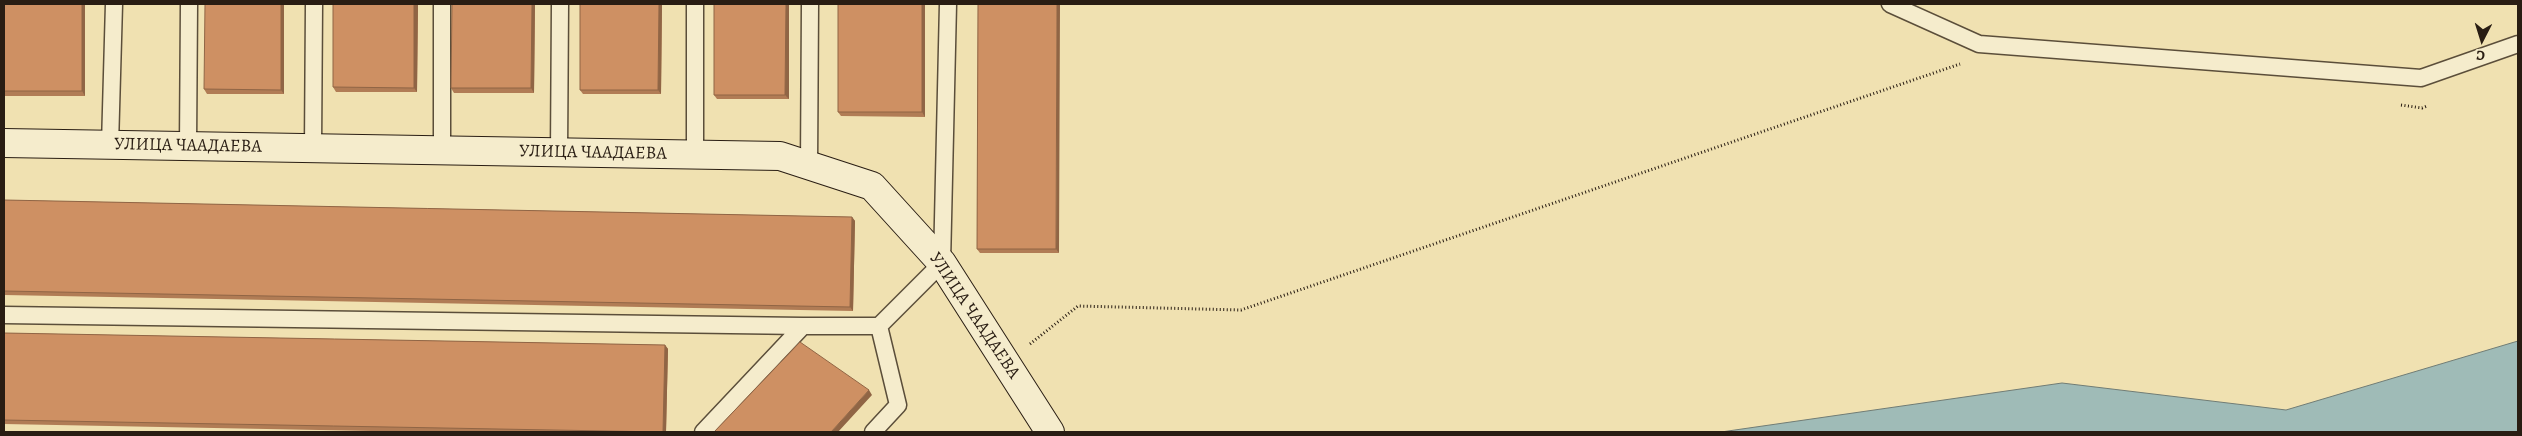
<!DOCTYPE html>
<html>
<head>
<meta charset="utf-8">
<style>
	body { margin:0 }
	#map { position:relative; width:2522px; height:436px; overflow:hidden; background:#f0e1b1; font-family:Alegreya,serif }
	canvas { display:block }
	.frame { position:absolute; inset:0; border:5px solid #291d13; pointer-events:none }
	.north { position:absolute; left:2457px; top:15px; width:50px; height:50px; -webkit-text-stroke:4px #f5eccc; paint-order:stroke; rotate:185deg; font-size:14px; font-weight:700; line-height:20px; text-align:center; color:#291d13 }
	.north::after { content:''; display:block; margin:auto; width:18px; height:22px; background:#291d13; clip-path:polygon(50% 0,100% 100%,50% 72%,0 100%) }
</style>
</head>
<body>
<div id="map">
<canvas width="2522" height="436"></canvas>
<div class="frame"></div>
<div class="north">С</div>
</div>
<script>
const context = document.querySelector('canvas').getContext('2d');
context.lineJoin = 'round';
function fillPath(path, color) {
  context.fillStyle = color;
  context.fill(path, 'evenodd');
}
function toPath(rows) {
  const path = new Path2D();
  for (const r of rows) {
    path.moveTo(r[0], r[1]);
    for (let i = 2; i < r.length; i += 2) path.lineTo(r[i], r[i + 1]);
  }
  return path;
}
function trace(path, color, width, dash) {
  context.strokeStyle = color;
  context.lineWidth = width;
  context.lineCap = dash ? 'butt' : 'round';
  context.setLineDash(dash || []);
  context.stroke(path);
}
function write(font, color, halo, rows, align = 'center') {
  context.font = font + ' Alegreya,serif';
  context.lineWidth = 4;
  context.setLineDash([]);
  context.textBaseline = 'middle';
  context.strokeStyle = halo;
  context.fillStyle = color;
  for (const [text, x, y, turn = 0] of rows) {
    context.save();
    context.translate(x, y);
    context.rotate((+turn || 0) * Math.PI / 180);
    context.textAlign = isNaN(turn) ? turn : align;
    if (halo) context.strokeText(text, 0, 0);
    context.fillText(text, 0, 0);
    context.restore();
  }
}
const water = toPath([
	[2518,341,2518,432,1721,432,2062,383,2286,410,2518,341]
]);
fillPath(water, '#9fbbb7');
trace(water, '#707c75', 1);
const lane = toPath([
	[695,4,695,155],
	[1890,4,1979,44,2421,78,2518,44],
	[110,145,114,4],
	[188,146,189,4],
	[313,148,314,4],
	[442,150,442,4],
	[559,153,560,4],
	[809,166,810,4],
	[4,315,803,326],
	[703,432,803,326,879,326,942,263,948,4],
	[873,432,898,405,879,326]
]);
const secondary = toPath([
	[4,143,780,156,872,186,942,263,1050,432]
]);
trace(lane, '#5b4e3a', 19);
trace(secondary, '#291d13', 30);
trace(toPath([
	[2401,105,2422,108,2427,106],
	[1030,344,1078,306,1241,310,1960,64]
]), '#291d13', 3, [1, 2.5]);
trace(lane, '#f5eccc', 16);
trace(secondary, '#f5eccc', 28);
fillPath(toPath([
	[4,4,85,4,85,96,4,96],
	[284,4,284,94,207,94,204,89],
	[333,4,418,4,417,92,336,92,333,87],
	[535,4,534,93,454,93,451,88],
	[580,4,662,4,661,94,583,94,580,90],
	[789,4,789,99,717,99,714,95],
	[838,4,925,4,925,117,841,116,838,112],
	[978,4,1059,253,980,253,977,249],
	[4,200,852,217,855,221,853,311,4,295],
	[4,333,665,345,668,349,666,432,424,432,4,424]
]), '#b17c55');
fillPath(toPath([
	[82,4,85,4,85,96,82,91],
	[281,4,284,4,284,94,281,90],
	[414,4,418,4,417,92,414,88],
	[532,4,535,4,534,93,531,88],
	[659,4,662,4,661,94,658,90],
	[786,4,789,4,789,99,785,95],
	[922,4,925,4,925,117,922,112],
	[1057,4,1060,4,1059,253,1056,249],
	[852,217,855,221,853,311,850,307],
	[665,345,668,349,666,432,663,432],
	[869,390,872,395,838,432,831,432]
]), '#906545');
const building = toPath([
	[4,4,82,4,82,91,4,91,4,4],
	[205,4,281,4,281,90,204,89,205,4],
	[333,4,414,4,414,88,333,87,333,4],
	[452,4,532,4,531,88,451,88,452,4],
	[580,4,659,4,658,90,580,90,580,4],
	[714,4,786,4,785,95,714,95,714,4],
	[838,4,922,4,922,112,838,112,838,4],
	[978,4,1057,4,1056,249,977,249,978,4],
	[4,200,852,217,850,307,4,291,4,200],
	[4,333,665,345,663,432,4,420,4,333],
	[800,342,869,390,831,432,714,432,800,342]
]);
fillPath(building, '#ce9063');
trace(building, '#906545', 1);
write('18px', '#291d13', '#f5eccc', [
	["УЛИЦА ЧААДАЕВА",188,146,1],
	["УЛИЦА ЧААДАЕВА",593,153,1],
	["УЛИЦА ЧААДАЕВА",974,316,56]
]);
</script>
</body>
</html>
